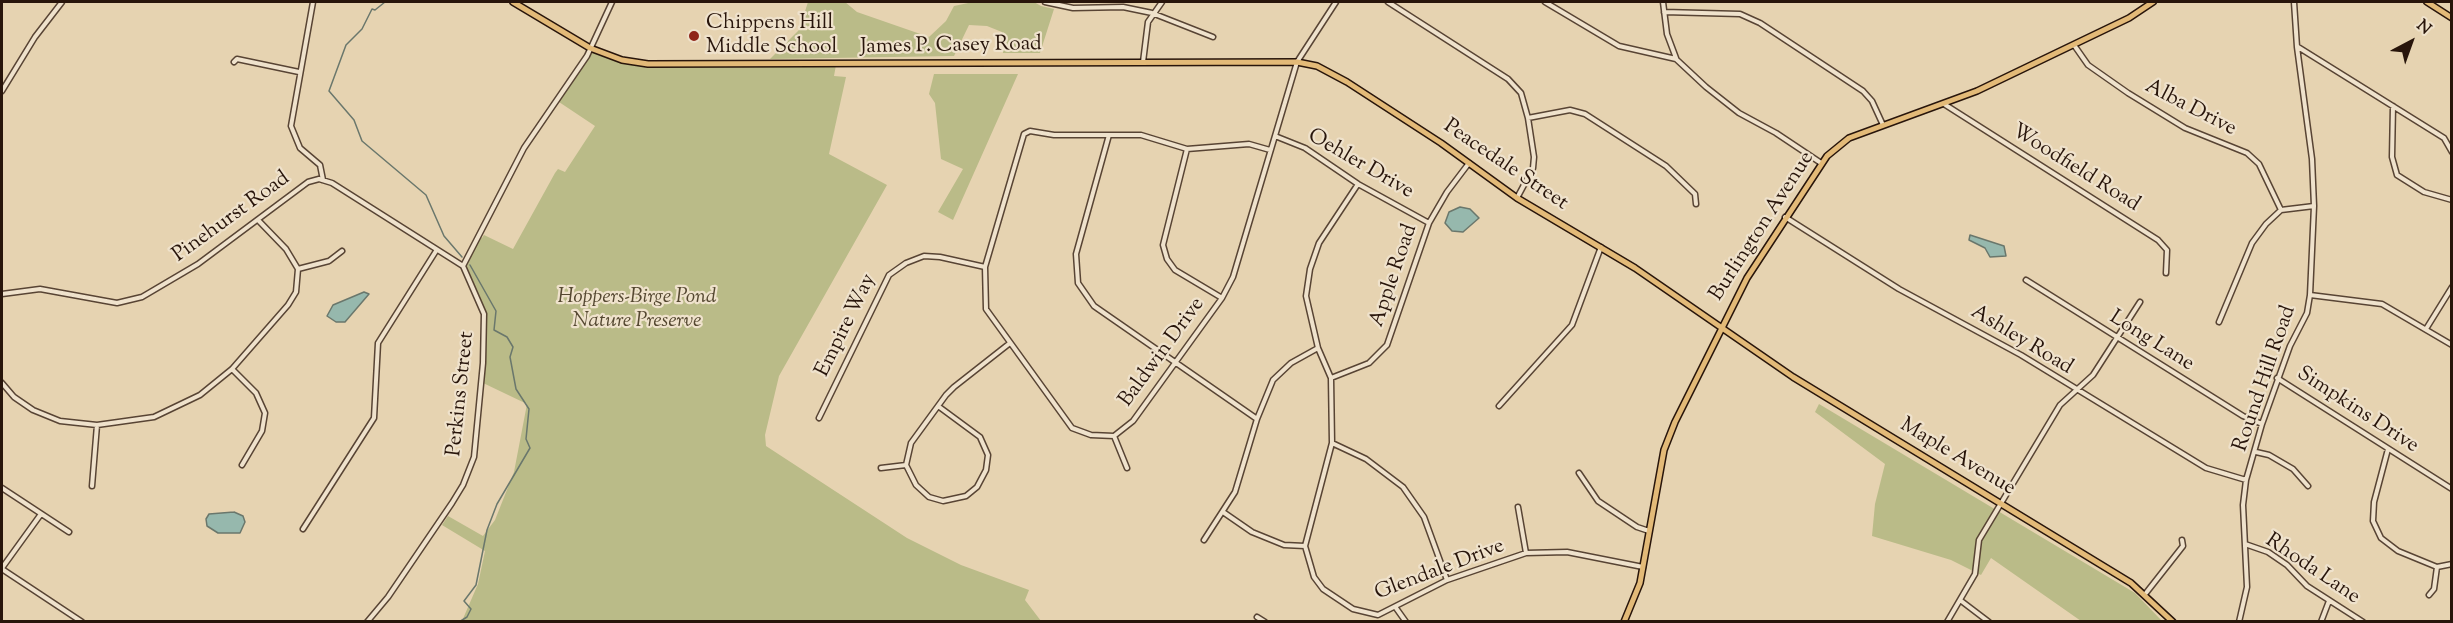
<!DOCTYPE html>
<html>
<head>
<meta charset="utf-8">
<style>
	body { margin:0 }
	#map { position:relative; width:2453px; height:623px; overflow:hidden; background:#e6d3b1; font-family:"Sorts Mill Goudy",serif }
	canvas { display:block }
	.frame { position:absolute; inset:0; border:3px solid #28150b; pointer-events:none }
	.north { position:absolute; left:2381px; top:12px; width:60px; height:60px; -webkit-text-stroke:4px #efe2cc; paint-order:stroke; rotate:41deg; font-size:16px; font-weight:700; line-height:24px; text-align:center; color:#28150b }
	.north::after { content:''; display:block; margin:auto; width:21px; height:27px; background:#28150b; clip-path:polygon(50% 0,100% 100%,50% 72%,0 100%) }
</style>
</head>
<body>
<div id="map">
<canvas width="2453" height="623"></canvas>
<div class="frame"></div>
<div class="north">N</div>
</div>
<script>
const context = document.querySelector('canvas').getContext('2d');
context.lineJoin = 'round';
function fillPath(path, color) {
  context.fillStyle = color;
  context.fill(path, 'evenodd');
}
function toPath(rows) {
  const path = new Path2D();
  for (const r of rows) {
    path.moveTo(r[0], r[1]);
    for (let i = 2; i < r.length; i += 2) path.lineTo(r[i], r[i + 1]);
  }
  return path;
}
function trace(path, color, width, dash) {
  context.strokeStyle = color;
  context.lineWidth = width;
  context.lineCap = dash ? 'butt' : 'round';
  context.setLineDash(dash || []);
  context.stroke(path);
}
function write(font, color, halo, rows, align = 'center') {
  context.font = font + ' "Sorts Mill Goudy",serif';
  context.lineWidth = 4.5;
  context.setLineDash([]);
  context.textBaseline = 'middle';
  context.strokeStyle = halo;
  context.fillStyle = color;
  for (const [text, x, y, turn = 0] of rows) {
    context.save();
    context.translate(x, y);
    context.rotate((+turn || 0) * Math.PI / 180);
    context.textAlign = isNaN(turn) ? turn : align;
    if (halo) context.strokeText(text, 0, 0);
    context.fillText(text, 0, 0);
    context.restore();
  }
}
fillPath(toPath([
	[808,2,845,2,857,12,929,37,946,21,954,6,973,2,1034,2,1041,6,1054,9,1040,53,1003,53,1002,32,987,26,969,25,954,56,770,59,799,30],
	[590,48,630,62,836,65,834,76,846,77,829,154,887,185,779,376,765,435,766,446,907,538,961,565,1029,590,1025,600,1041,621,462,621,478,584,485,551,442,525,448,516,483,536,495,520,514,472,527,404,481,382,484,314,463,266,479,236,482,238,484,235,513,249,555,173,558,169,565,172,595,126,556,100],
	[934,74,1018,74,953,220,938,212,963,169,941,159,935,103,929,94],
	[1819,404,2135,593,2162,621,2081,621,1991,558,1981,575,1951,560,1872,536,1875,504,1885,464,1815,412]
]), '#babb88');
const water = toPath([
	[1460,207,1470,209,1479,218,1463,232,1452,231,1445,223,1449,212,1460,207],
	[1970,235,2004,246,2006,256,1990,257,1985,248,1969,240,1970,235],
	[364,292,369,294,345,322,336,322,327,316,333,305,364,292],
	[234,512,243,516,245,522,240,533,218,533,207,526,206,519,209,514,234,512]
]);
fillPath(water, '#96b8ad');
trace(water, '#6a776c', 1.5);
trace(toPath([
	[385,2,375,10,372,9,362,29,346,45,329,91,354,120,362,141,426,195,444,236,462,257],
	[459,622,467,617,471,609,464,601,476,585,487,530,497,504,530,448,526,439,529,409,516,389,510,357,513,347,507,337,494,330,496,311,470,265]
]), '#6a776c', 1.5);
const minor = toPath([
	[313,2,291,126,300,148,320,165,323,180],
	[1045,2,1073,8,1123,7,1152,13,1213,37],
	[1388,2,1508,79,1521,93,1528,118,1534,157,1533,168,1517,198],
	[1545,2,1619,46,1676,59,1706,87,1739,113,1776,133,1821,163],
	[1663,2,1667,34,1676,58],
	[1664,12,1740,14,1760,23,1863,91,1872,101,1883,125],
	[2074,45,2088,65,2128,93,2185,128,2247,153,2259,164,2281,210],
	[2298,47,2444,138,2452,152],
	[234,62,237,59,299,72],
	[1143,62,1148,22,1162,2],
	[2,91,35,37,62,2],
	[1944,104,2158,240,2167,250,2166,273],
	[2393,106,2392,157,2397,175,2424,192,2452,200],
	[1528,118,1570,110,1585,114,1666,166,1695,194,1696,204],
	[1109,135,1076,254,1078,283,1094,306,1257,419],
	[1275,136,1305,148,1358,184,1429,223],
	[1187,149,1163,245,1167,259,1175,270,1222,298],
	[1270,150,1249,144,1187,149,1141,135,1054,135,1030,131,1024,134,985,267,986,309,1072,428,1091,435,1114,436,1133,421,1222,298,1233,277,1297,62,1336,2],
	[1358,184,1319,243,1310,269,1306,296,1318,348,1331,378,1332,443,1305,546,1314,577,1323,589,1353,609,1378,615,1447,580,1526,553,1567,552,1643,567],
	[1785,217,1899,289,2021,355,2206,468,2246,480],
	[298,269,329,261,342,251],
	[2026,280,2243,416,2262,424],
	[2,294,40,289,117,303,142,297,198,264,308,182,319,179,332,183,463,266],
	[2310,295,2382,304,2452,345],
	[2219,322,2252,243,2266,224,2281,210,2314,206],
	[2426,329,2452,287],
	[232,369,256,393,265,413,262,431,242,465],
	[1331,378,1369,363,1387,345,1429,223,1447,192,1469,163],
	[2277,378,2452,489],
	[2,383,14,397,33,410,60,421,97,425,154,417,200,395,232,369,288,305,296,292,298,269,286,249,258,220],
	[938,406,980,437,988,455,986,470,977,487,966,496,943,501,929,497,916,485,906,465,911,443,938,406,946,395,954,387,1010,343],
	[1499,406,1572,325,1601,247],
	[819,418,889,275,906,263,924,256,940,257,985,267],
	[1114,436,1127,468],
	[1332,443,1366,459,1403,487,1424,517,1447,580],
	[2388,449,2374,502,2373,521,2381,538,2398,551,2437,567,2452,564],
	[2256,452,2269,455,2293,469,2308,486],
	[881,468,906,465],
	[1579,473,1598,501,1637,527,1649,531],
	[92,486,97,425],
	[2,488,69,532],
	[1518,507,1526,553],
	[1223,512,1252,532,1284,545,1305,546],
	[303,529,374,418,378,343,436,251],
	[1204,540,1235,492,1257,419,1273,380,1291,363,1318,348],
	[2245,544,2268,552,2287,565,2307,586,2363,622],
	[2,568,41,514],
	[2,569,82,622],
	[2146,593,2183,546,2182,540],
	[2429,595,2434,589,2437,567],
	[1960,600,1989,622],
	[1396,608,1406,622],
	[1257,617,1265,622],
	[367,622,388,597,452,503,463,485,474,457,483,363,484,314,463,266,524,148,587,56,612,2],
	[1947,622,1975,574,1979,540,2060,405,2093,375,2140,302],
	[2239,622,2247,587,2243,505,2246,480,2262,424,2290,346,2307,313,2310,295,2314,206,2312,159,2297,47,2294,2],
	[2321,622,2329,601]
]);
const major = toPath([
	[513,2,590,48,622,60,648,64,1297,62,1317,66,1347,82,1441,143,1517,198,1635,268,1793,377,2131,583,2173,622],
	[2427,2,2452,18],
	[1624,622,1640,583,1664,450,1675,422,1747,278,1827,156,1849,138,1977,91,2129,18,2153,2]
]);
trace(minor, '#584434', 7);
trace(major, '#28150b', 8);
trace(minor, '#efe2cc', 4);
trace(major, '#e3ba78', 5);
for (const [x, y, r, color] of [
	[694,36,6,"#8f2418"]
]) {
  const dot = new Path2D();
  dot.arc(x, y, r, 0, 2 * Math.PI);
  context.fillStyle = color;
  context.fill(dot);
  trace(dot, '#efe2cc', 2);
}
write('21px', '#28150b', '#efe2cc', [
	["Chippens Hill",706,24],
	["Middle School",706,48]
], 'left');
write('21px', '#28150b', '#efe2cc', [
	["James P. Casey Road",951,47,-1],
	["Alba Drive",2190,109,27],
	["Oehler Drive",1360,165,30],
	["Peacedale Street",1505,166,34],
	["Woodfield Road",2075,169,32],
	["Pinehurst Road",232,218,-36],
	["Burlington Avenue",1763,227,-57],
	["Apple Road",1395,276,-71],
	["Empire Way",847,326,-64],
	["Ashley Road",2021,341,31],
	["Long Lane",2151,342,32],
	["Baldwin Drive",1163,353,-54],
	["Round Hill Road",2266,379,-71],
	["Perkins Street",462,394,-84],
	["Simpkins Drive",2357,411,33],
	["Maple Avenue",1957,458,31],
	["Rhoda Lane",2312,570,34],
	["Glendale Drive",1440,571,-21]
]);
write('italic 21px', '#544730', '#efe2cc', [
	["Hoppers-Birge Pond",637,298],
	["Nature Preserve",637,322]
]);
</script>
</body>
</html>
